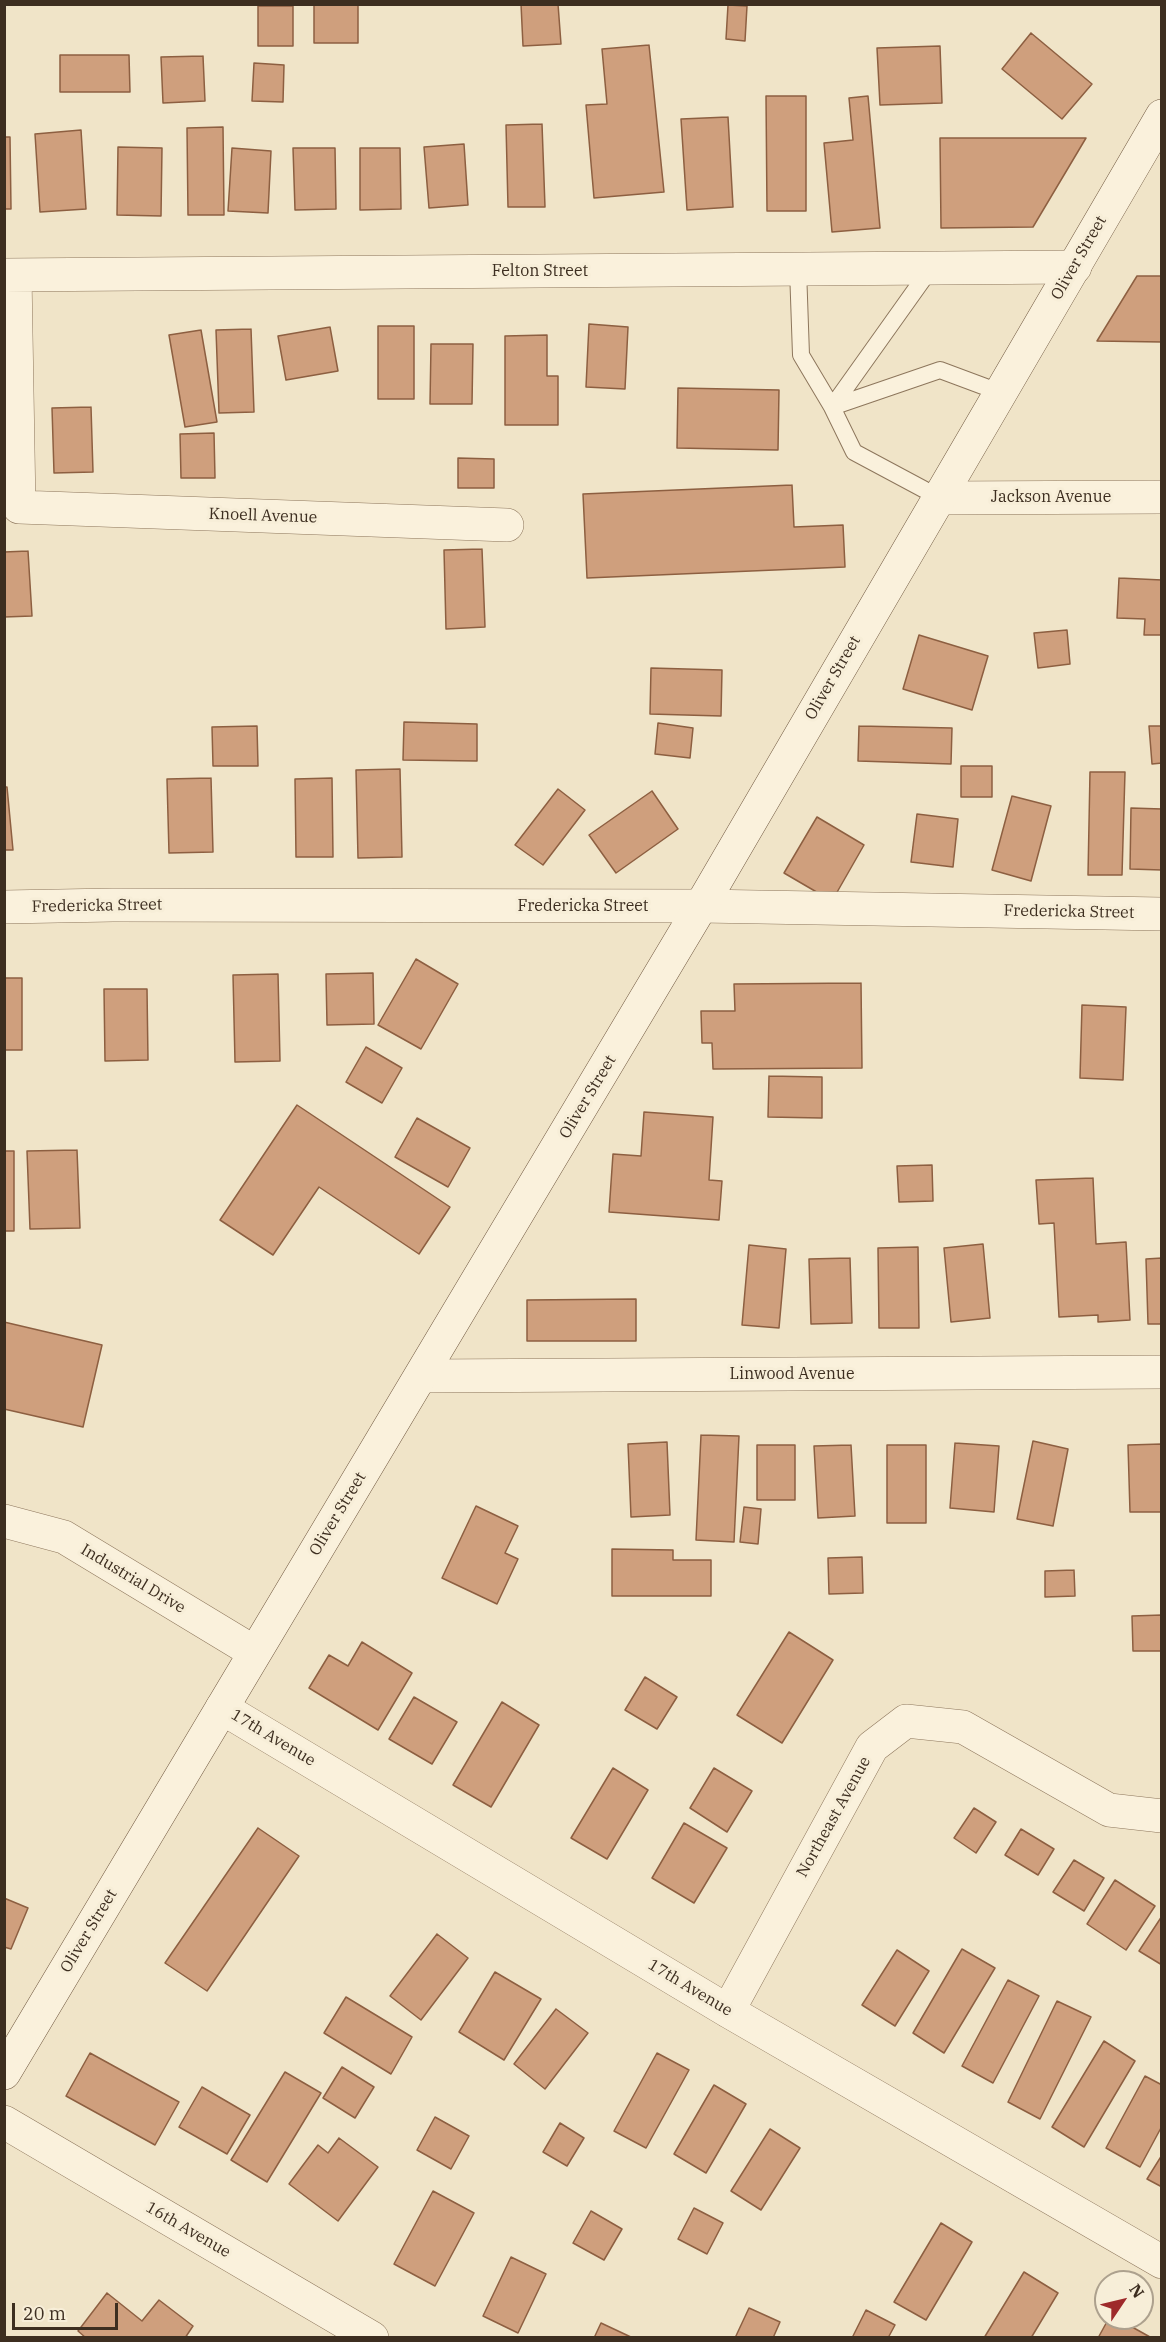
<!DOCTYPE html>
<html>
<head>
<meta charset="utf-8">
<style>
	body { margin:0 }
	#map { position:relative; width:1166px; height:2342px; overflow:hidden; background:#f0e4c8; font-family:"IBM Plex Serif",serif }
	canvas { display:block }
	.frame { position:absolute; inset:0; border:6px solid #3d2e20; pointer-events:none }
	.north { position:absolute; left:1094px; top:2270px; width:60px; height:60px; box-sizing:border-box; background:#f7eed8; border:2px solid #ada18e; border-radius:50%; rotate:55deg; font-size:16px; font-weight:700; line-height:24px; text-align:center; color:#3d2e20 }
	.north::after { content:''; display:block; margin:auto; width:21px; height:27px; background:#9e2a2b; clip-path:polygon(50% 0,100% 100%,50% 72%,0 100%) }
	.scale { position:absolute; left:12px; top:2303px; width:106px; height:27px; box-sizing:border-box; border:3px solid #3d2e20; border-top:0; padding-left:8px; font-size:18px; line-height:21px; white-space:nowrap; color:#3d2e20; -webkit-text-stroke:4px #f7eed8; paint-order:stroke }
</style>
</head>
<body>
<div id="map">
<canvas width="1166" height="2342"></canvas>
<div class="frame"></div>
<div class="north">N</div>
<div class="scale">20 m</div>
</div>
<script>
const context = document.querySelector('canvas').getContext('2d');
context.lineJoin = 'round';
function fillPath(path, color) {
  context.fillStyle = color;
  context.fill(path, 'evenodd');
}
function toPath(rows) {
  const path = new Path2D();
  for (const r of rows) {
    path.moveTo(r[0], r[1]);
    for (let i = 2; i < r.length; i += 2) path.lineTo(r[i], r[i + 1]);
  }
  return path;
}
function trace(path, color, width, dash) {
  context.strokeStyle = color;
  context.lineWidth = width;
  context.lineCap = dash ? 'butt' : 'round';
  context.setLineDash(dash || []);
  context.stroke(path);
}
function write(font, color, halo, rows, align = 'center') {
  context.font = font + ' "IBM Plex Serif",serif';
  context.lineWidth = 6;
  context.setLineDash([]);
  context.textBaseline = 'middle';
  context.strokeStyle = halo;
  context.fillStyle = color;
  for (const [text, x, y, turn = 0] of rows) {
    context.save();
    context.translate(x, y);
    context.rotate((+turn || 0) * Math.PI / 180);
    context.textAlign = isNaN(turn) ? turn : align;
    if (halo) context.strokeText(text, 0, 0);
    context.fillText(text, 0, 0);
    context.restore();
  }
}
const building = toPath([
	[521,4,558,4,561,44,523,46,521,4],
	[314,5,358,5,358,43,314,43,314,5],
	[728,5,747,6,745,41,726,39,728,5],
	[258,6,293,6,293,46,258,46,258,6],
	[1031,33,1092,84,1062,119,1002,69,1031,33],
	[649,45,664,192,594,198,586,105,607,104,602,49,649,45],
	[940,46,942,103,880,105,877,48,940,46],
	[60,55,129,55,130,92,60,92,60,55],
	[203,56,205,101,163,103,161,57,203,56],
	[254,63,284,65,283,102,252,101,254,63],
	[766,96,806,96,806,211,767,211,766,96],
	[868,96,880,228,832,232,824,143,853,140,849,98,868,96],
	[728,117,733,207,687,210,681,119,728,117],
	[542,124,545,207,508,207,506,125,542,124],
	[223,127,224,215,188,215,187,128,223,127],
	[81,130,86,209,40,212,35,134,81,130],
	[4,137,10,137,11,209,4,209,4,137],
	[940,138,1086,138,1033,227,941,228,940,138],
	[464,144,468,205,429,208,424,147,464,144],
	[118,147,162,148,161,216,117,215,118,147],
	[232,148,271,151,268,213,228,211,232,148],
	[293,148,335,148,336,209,295,210,293,148],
	[360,148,400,148,401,209,360,210,360,148],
	[1137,276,1162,276,1162,342,1097,341,1137,276],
	[589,324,628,327,625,389,586,387,589,324],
	[378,326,414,326,414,399,378,399,378,326],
	[330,327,338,371,286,380,278,336,330,327],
	[251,329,254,412,219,413,216,330,251,329],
	[201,330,217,422,185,427,169,335,201,330],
	[547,335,547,376,558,376,558,425,505,425,505,336,547,335],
	[431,344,473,344,472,404,430,404,431,344],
	[678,388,779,390,778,450,677,448,678,388],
	[91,407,93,472,54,473,52,408,91,407],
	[214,433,215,478,181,478,180,434,214,433],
	[458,458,494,459,494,488,458,488,458,458],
	[792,485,794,527,843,525,845,567,587,578,583,494,792,485],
	[482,549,485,627,446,629,444,550,482,549],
	[28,551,32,616,4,617,4,552,28,551],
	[1119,578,1162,580,1162,635,1144,635,1145,619,1117,618,1119,578],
	[1067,630,1070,664,1038,668,1034,633,1067,630],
	[919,635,988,656,972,710,903,689,919,635],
	[651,668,722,670,721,716,650,714,651,668],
	[404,722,477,724,477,761,403,760,404,722],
	[658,723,693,728,690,758,655,754,658,723],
	[257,726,258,766,213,766,212,727,257,726],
	[859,726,952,728,951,764,858,761,859,726],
	[1149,726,1162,726,1162,763,1152,764,1149,726],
	[961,766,992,766,992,797,961,797,961,766],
	[400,769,402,857,358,858,356,770,400,769],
	[1090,772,1125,772,1122,875,1088,875,1090,772],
	[211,778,213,852,169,853,167,779,211,778],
	[332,778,333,857,296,857,295,779,332,778],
	[4,787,7,787,13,850,4,850,4,787],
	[558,789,585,810,543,865,515,845,558,789],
	[652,791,678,829,616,873,589,835,652,791],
	[1012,796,1051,806,1031,881,992,870,1012,796],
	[1131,808,1162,809,1162,870,1130,869,1131,808],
	[917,814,958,819,953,867,911,862,917,814],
	[817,817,864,845,832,901,784,873,817,817],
	[416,959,458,984,421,1049,378,1025,416,959],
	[373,973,374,1024,327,1025,326,974,373,973],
	[278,974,280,1061,235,1062,233,975,278,974],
	[4,978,22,978,22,1050,4,1050,4,978],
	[861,983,862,1068,713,1069,712,1043,702,1043,701,1011,735,1011,734,984,861,983],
	[104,989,147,989,148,1060,105,1061,104,989],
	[1082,1005,1126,1007,1123,1080,1080,1078,1082,1005],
	[366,1047,402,1068,382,1103,346,1082,366,1047],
	[769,1076,822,1077,822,1118,768,1117,769,1076],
	[297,1105,450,1207,419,1254,319,1187,273,1255,220,1220,297,1105],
	[644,1112,713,1117,709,1180,722,1181,719,1220,609,1212,613,1154,641,1156,644,1112],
	[417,1118,470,1148,448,1187,395,1157,417,1118],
	[77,1150,80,1228,30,1229,27,1151,77,1150],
	[4,1151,14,1151,14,1231,4,1231,4,1151],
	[932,1165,933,1201,899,1202,897,1166,932,1165],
	[1093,1178,1096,1244,1126,1242,1130,1320,1098,1322,1098,1315,1059,1317,1054,1223,1039,1224,1036,1180,1093,1178],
	[983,1244,990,1318,951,1322,944,1248,983,1244],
	[749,1245,786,1249,779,1328,742,1325,749,1245],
	[918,1247,919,1328,879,1328,878,1248,918,1247],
	[850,1258,852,1323,811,1324,809,1259,850,1258],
	[1162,1258,1162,1324,1148,1324,1146,1259,1162,1258],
	[636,1299,636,1341,527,1341,527,1300,636,1299],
	[4,1322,102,1345,83,1427,4,1409,4,1322],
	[701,1435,739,1436,734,1542,696,1540,701,1435],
	[1033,1441,1068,1449,1053,1526,1017,1519,1033,1441],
	[667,1442,670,1515,631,1517,628,1444,667,1442],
	[955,1443,999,1446,994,1512,950,1508,955,1443],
	[1162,1444,1162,1512,1130,1512,1128,1445,1162,1444],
	[757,1445,795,1445,795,1500,757,1500,757,1445],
	[851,1445,855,1516,818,1518,814,1446,851,1445],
	[887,1445,926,1445,926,1523,887,1523,887,1445],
	[476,1506,518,1526,505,1553,518,1559,497,1604,442,1578,476,1506],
	[744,1507,761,1509,758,1544,740,1542,744,1507],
	[612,1549,673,1550,673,1560,711,1560,711,1596,612,1596,612,1549],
	[862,1557,863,1593,829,1594,828,1558,862,1557],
	[1074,1570,1075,1596,1045,1597,1045,1571,1074,1570],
	[1162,1615,1162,1651,1133,1651,1132,1616,1162,1615],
	[789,1632,833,1660,782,1743,737,1715,789,1632],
	[362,1642,412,1673,378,1730,309,1688,329,1655,348,1666,362,1642],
	[645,1677,677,1697,657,1729,625,1710,645,1677],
	[414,1697,457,1722,432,1764,389,1739,414,1697],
	[502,1702,539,1725,491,1807,453,1785,502,1702],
	[613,1768,648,1790,607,1859,571,1838,613,1768],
	[714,1768,752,1791,727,1832,690,1808,714,1768],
	[974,1808,996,1822,976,1853,954,1838,974,1808],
	[684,1823,727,1848,694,1903,652,1878,684,1823],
	[258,1828,299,1856,207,1991,165,1963,258,1828],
	[1021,1829,1054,1849,1038,1875,1005,1855,1021,1829],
	[1074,1860,1104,1878,1084,1911,1053,1892,1074,1860],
	[1115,1880,1155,1906,1126,1950,1087,1924,1115,1880],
	[4,1898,28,1908,11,1949,4,1947,4,1898],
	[1162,1916,1162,1965,1139,1951,1162,1916],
	[437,1934,468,1958,421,2020,390,1996,437,1934],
	[962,1949,995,1968,944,2053,913,2033,962,1949],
	[897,1950,929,1971,895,2026,862,2005,897,1950],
	[495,1972,541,1999,504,2060,459,2032,495,1972],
	[1008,1980,1039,1996,993,2083,962,2066,1008,1980],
	[346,1997,412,2037,391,2074,324,2033,346,1997],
	[1057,2001,1091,2017,1040,2119,1008,2102,1057,2001],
	[556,2009,588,2033,545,2089,514,2064,556,2009],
	[1104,2041,1135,2061,1084,2147,1052,2127,1104,2041],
	[90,2053,179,2102,155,2145,66,2096,90,2053],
	[657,2053,689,2070,646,2148,614,2131,657,2053],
	[342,2067,374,2087,355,2118,323,2098,342,2067],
	[285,2072,321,2093,267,2182,231,2160,285,2072],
	[1145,2076,1162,2085,1162,2126,1140,2167,1106,2148,1145,2076],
	[714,2085,746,2104,706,2173,674,2154,714,2085],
	[202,2087,250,2115,227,2154,179,2127,202,2087],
	[435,2117,469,2136,451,2169,417,2150,435,2117],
	[560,2123,584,2138,567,2166,543,2152,560,2123],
	[770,2129,800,2148,761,2210,731,2191,770,2129],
	[339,2138,378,2167,338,2221,289,2184,318,2145,328,2153,339,2138],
	[1162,2155,1162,2187,1147,2179,1162,2155],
	[433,2191,474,2213,435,2286,394,2264,433,2191],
	[694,2208,723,2223,707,2254,678,2239,694,2208],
	[591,2211,622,2229,604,2260,573,2243,591,2211],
	[941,2223,972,2242,926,2320,894,2302,941,2223],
	[511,2257,546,2274,518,2333,483,2316,511,2257],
	[1024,2272,1058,2293,1031,2338,984,2338,1024,2272],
	[107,2293,142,2321,159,2300,193,2326,185,2338,86,2338,78,2331,107,2293],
	[749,2308,780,2322,773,2338,735,2338,749,2308],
	[866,2310,895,2325,888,2338,852,2338,866,2310],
	[1109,2318,1116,2318,1150,2337,1098,2338,1109,2318],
	[601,2323,633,2338,594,2338,601,2323]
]);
fillPath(building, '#cf9f7d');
trace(building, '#8d5f41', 1.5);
const lane = toPath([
	[931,268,832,407,854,452,940,498],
	[798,269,801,355,832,407,940,370,999,392]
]);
const street = toPath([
	[4,275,1075,267],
	[15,275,19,507,507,525],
	[940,498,1162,497],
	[4,907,113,905,701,906,1162,914],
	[422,1376,1162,1372],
	[4,1521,64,1537,254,1652],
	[222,1708,728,2011,1162,2262],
	[728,2011,872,1747,906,1721,963,1727,1109,1810,1162,1816],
	[4,2122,372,2338]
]);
const secondary = toPath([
	[4,2073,701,906,1162,116]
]);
trace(lane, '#8d765c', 18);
trace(street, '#8d765c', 34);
trace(secondary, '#6f573f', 34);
trace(lane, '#faf1dc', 16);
trace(street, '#faf1dc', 33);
trace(secondary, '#faf1dc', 33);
write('16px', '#3d2e20', '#f7eed8', [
	["Oliver Street",1079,258,-60],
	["Felton Street",540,271],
	["Jackson Avenue",1051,497],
	["Knoell Avenue",263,516,2],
	["Oliver Street",833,678,-60],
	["Fredericka Street",97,906,-1],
	["Fredericka Street",583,906],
	["Fredericka Street",1069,912,1],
	["Oliver Street",588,1097,-59],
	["Linwood Avenue",792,1374],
	["Oliver Street",338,1514,-59],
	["Industrial Drive",133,1579,31],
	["17th Avenue",273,1738,31],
	["Northeast Avenue",834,1817,-61],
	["Oliver Street",89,1931,-59],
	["17th Avenue",690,1988,31],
	["16th Avenue",188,2230,30]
]);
</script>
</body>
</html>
